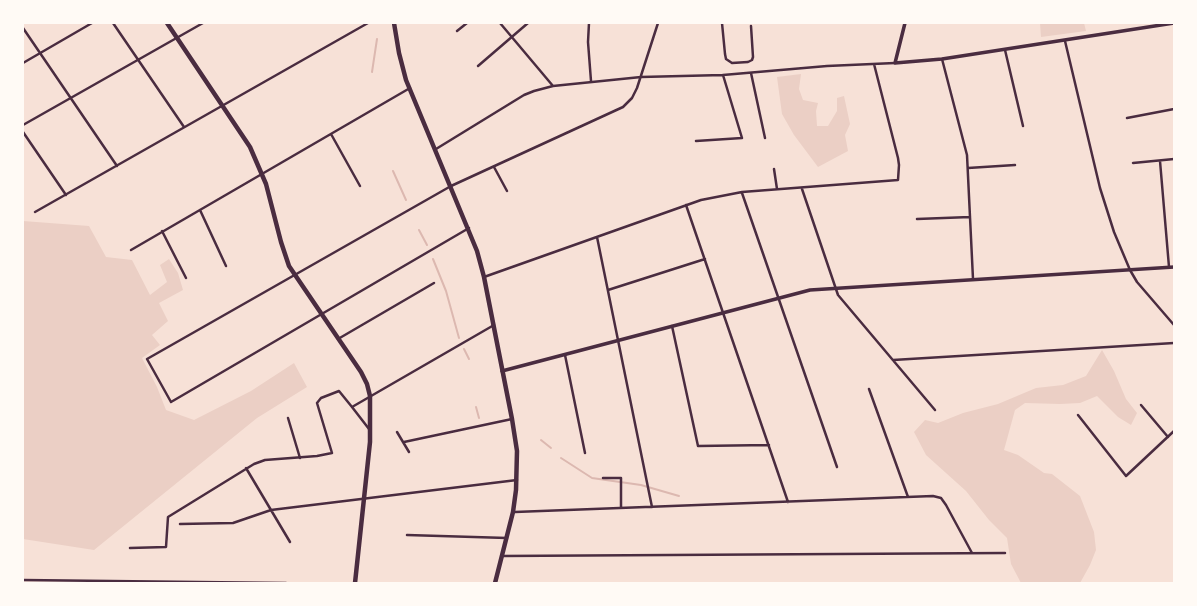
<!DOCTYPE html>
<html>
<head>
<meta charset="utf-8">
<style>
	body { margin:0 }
	#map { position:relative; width:1197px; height:606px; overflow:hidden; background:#f7e1d7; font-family:"Exo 2",sans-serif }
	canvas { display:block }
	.frame { position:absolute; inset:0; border:24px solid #fffaf5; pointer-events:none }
</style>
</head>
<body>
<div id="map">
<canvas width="1197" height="606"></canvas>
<div class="frame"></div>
</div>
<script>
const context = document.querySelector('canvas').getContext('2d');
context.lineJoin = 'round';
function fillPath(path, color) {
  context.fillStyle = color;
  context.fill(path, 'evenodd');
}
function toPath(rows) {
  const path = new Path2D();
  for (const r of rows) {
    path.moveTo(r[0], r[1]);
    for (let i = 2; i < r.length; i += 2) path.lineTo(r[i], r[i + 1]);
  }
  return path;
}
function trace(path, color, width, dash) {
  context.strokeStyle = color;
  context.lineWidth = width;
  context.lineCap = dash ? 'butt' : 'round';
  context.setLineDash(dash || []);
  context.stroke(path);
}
fillPath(toPath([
	[1040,23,1084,23,1086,31,1041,37],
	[801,74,799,89,803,100,818,103,816,111,817,126,828,126,837,111,837,98,844,96,850,124,845,135,848,151,818,167,794,135,782,114,777,77],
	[23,221,89,226,106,257,132,260,150,295,167,282,160,265,169,259,178,273,183,290,159,303,168,321,152,335,160,345,142,358,157,387,166,410,194,420,251,391,294,363,307,387,257,418,94,550,23,539],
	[1102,350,1114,371,1126,399,1137,413,1131,425,1118,417,1097,396,1080,403,1060,404,1025,403,1015,410,1004,450,1018,455,1044,473,1052,474,1080,496,1094,532,1096,550,1090,565,1080,583,1021,583,1011,564,1007,538,989,520,966,491,926,455,914,432,925,420,938,423,963,413,998,404,1036,388,1063,385,1086,376]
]), '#ebcfc5');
trace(toPath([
	[372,72,377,39],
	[393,171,406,200],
	[419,230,427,245],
	[433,259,446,291,459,338],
	[464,349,469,359],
	[476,407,479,418],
	[541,440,551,448],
	[561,458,592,478,641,485,679,496]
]), '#dcb8b0', 2);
trace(toPath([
	[113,23,184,127],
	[500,23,553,86],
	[589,23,588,42,591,81],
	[722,23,725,54,726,59,732,63,748,62,752,60,753,57,751,26],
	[23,28,117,166],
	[457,31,467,23],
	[1065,41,1100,188,1114,232,1130,270,1137,282,1174,325],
	[1005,50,1023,126],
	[942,59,967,155,973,279],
	[23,63,92,23],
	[478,66,528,23],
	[751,73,765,138],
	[1127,118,1174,109],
	[23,125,203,23],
	[23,132,66,195],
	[331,134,360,186],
	[696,141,742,138,723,75],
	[436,149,524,95,534,91,553,86,641,77,723,75,827,66,895,63],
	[1160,161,1169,267],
	[1133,163,1174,159],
	[494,167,507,191],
	[968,168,1015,165],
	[774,169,777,189],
	[802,189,838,295,935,410],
	[742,193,837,467],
	[686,205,788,502],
	[200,210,226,266],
	[35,212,368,23],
	[917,219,970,217],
	[469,228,171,402,147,359,451,186,623,107,632,98,637,88,658,23],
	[162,231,186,278],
	[597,237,652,507],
	[131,250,410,88],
	[484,277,701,200,742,192,898,180,899,165,898,158,874,64],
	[608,290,705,259],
	[672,326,698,446,769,445],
	[338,339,434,283],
	[565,355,585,453],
	[893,360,1174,343],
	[869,389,908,497],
	[1141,405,1168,437],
	[352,407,369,429],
	[1078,415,1126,476,1174,431],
	[288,418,300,458],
	[397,432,409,452],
	[404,442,512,419],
	[246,468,290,542],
	[603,478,621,478,621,508],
	[515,512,933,496,941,498,946,505,972,553],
	[180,524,233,523,271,510,517,480],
	[407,535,507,538],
	[130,548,166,547,168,517,254,464,265,460,317,456,332,453,317,403,321,398,339,391,352,407,494,325],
	[502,556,1005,553],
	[23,580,286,583]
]), '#4a2c40', 2.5);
trace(toPath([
	[905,23,895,63,942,59,1174,23],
	[502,371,810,290,1174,267]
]), '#4a2c40', 3.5);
trace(toPath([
	[167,23,250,147,266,184,281,242,289,266,361,372,367,384,370,396,370,442,355,583],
	[394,23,399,53,406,80,477,251,484,277,512,419,517,451,516,490,513,512,495,583]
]), '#4a2c40', 4.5);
</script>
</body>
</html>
